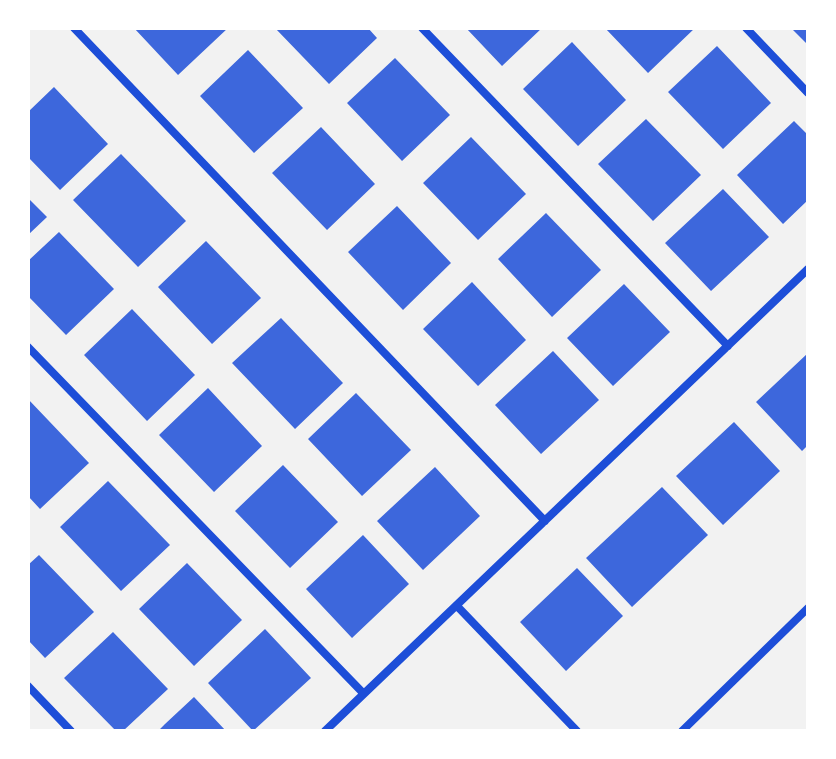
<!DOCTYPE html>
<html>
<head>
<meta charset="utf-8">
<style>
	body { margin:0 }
	#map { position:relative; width:836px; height:759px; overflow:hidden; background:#f2f2f2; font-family:"PT Sans Narrow",sans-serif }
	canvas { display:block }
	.frame { position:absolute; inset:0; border:30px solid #fff; pointer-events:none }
</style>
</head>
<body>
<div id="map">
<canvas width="836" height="759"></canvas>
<div class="frame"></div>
</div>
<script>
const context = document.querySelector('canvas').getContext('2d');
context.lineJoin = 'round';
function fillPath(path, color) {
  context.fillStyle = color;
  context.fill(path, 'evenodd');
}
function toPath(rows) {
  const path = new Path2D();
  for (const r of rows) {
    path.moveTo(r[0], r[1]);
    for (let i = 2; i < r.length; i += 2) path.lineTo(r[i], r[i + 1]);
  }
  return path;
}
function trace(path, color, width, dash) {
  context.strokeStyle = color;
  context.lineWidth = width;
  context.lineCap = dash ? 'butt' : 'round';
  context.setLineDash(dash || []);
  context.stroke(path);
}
fillPath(toPath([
	[134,28,228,28,178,75],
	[275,28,368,28,377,38,329,84],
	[466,28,542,28,502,66],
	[605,28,695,28,648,73],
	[791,28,808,28,808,45],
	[572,42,626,100,578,146,523,89],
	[717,46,771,103,723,149,668,92],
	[248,50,303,108,254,153,200,96],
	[395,58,450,115,402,161,347,103],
	[54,87,108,144,60,190,28,157,28,112],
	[646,119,701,175,653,221,598,164],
	[794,121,808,135,808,200,783,224,737,175],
	[321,127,375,184,327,230,272,173],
	[471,137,526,194,478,240,423,183],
	[121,154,186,221,138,267,73,200],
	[723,189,769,237,711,291,665,243],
	[28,198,47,217,28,235],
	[397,206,451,263,403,310,348,252],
	[546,213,601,270,552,317,498,259],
	[59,232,114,289,66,335,28,296,28,261],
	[206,241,261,298,212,344,158,287],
	[472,282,526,340,478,386,423,329],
	[624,284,670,332,613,386,567,338],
	[132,309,195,375,147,421,84,355],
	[281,318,343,383,295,429,232,363],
	[553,351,599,400,541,454,495,405],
	[808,353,808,445,802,451,756,402],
	[208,388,262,446,214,492,159,435],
	[356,393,411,450,362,496,308,439],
	[28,399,89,463,40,509,28,496],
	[734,422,780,471,723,525,676,476],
	[283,465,338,522,290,568,235,511],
	[435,467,480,516,423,570,377,521],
	[108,481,170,545,121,591,60,527],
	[662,487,708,535,632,607,586,558],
	[363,535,409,584,352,638,306,589],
	[39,555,94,612,45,658,28,640,28,565],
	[187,563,242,620,194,666,139,609],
	[577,568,623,616,566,671,520,622],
	[265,629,311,678,253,731,208,683],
	[113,632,168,689,123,731,116,731,64,678],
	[194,697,226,731,158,731,165,724]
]), '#3d67dc');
trace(toPath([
	[74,28,545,521],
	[422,28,728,346],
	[746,28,808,93],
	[28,347,364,694],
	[457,606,577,731],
	[28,686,71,731],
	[325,731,808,269],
	[682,731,808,608]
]), '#1d4ed8', 8);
</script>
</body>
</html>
